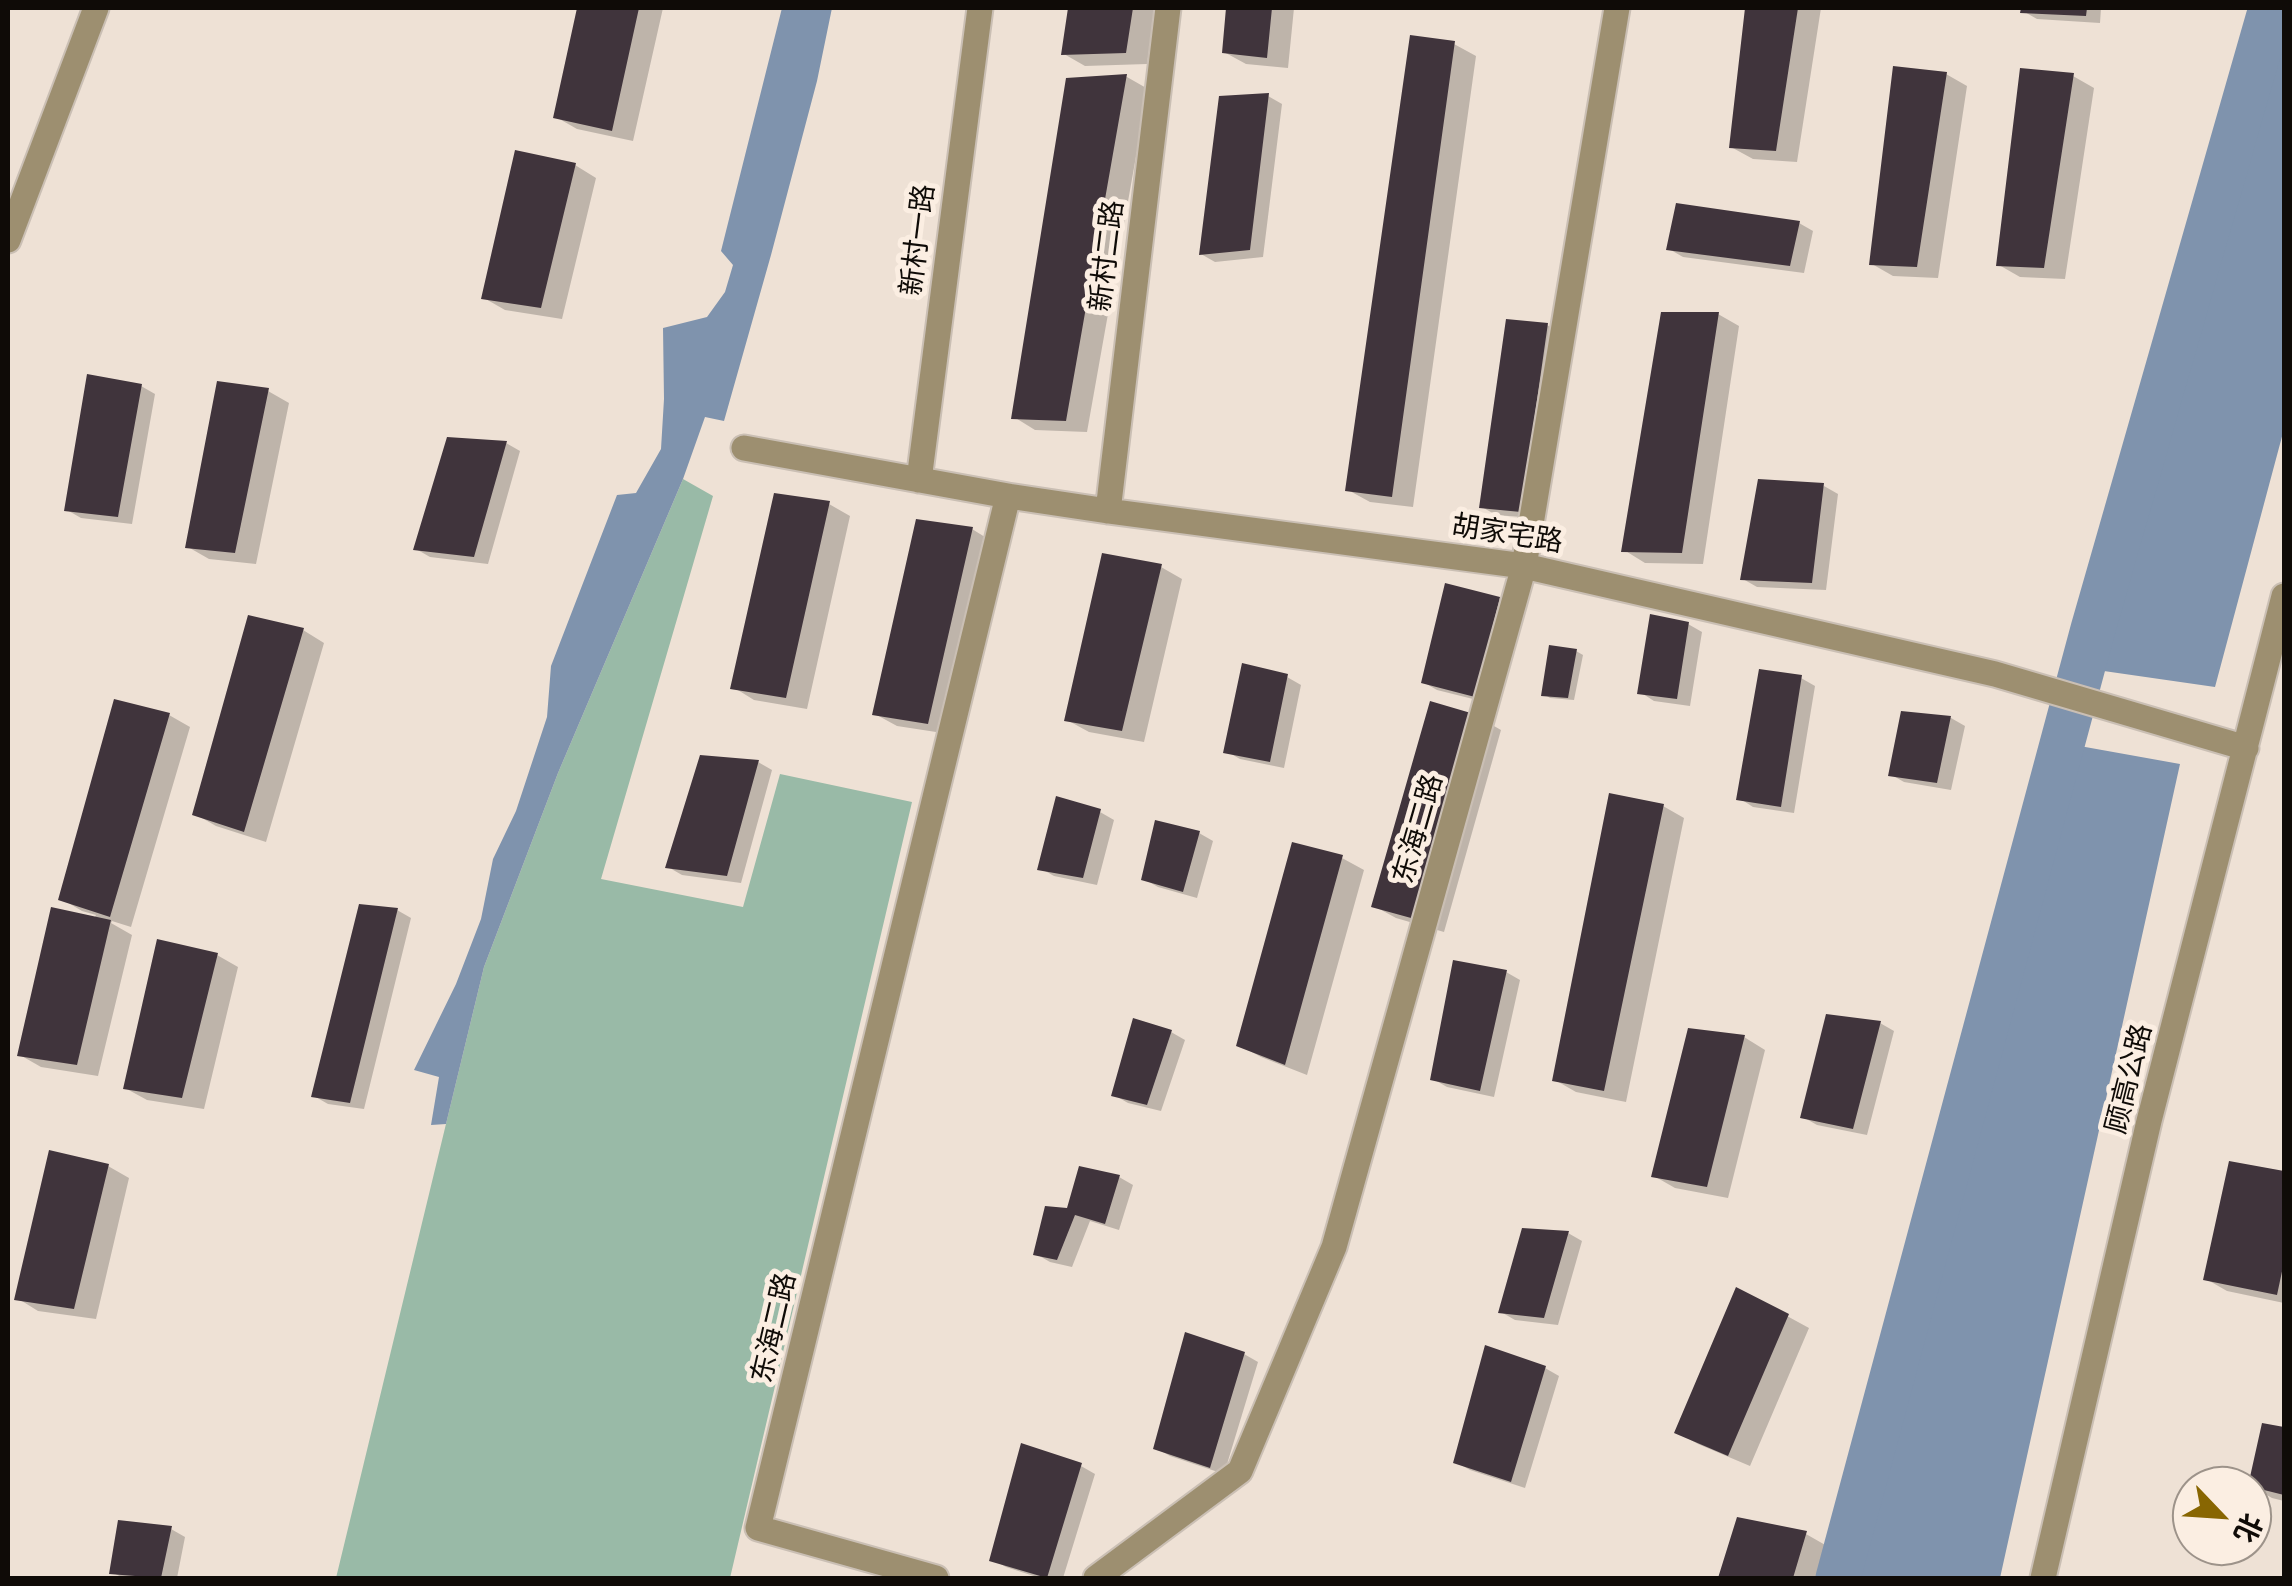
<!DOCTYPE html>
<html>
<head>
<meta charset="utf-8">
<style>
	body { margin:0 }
	#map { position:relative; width:2292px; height:1586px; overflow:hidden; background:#eee1d5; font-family:Arial,"Noto Sans SC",sans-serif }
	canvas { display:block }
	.frame { position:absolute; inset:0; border:10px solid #0f0b07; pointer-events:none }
	.north { position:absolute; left:2172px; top:1466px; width:100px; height:100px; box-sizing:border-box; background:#fbeee2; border:2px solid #9d938a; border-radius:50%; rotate:115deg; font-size:28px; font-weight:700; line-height:40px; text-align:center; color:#0f0b07 }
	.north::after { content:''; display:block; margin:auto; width:35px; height:45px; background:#886602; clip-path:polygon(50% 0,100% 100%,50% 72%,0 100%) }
</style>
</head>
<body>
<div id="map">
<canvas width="2292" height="1586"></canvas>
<div class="frame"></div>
<div class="north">北</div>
</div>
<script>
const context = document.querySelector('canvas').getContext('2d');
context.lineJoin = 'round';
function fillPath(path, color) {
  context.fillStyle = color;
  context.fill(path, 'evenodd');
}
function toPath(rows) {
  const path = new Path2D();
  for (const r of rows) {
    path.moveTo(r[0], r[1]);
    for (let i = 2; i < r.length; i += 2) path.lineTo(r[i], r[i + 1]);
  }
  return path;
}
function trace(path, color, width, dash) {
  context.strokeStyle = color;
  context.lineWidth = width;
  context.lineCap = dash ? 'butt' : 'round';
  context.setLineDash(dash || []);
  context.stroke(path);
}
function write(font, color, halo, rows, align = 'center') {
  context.font = font + ' Arial,"Noto Sans SC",sans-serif';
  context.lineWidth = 10;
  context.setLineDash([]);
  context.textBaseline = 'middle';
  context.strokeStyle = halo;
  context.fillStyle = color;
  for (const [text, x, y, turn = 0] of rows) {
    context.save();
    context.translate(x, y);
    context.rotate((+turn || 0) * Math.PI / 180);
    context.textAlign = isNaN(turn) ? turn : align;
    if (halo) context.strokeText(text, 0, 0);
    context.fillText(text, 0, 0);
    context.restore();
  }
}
fillPath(toPath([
	[683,479,713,496,601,879,743,907,780,774,912,802,730,1578,336,1578,484,967,558,773]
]), '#99baa7');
fillPath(toPath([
	[782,8,832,8,817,81,771,255,724,421,705,417,683,479,558,773,484,967,446,1124,431,1125,439,1077,414,1070,456,984,481,919,493,859,516,811,547,717,551,666,617,495,636,493,661,449,664,399,663,328,707,317,725,292,733,265,721,251],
	[2274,8,2284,8,2284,429,2215,687,2083,668],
	[2063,743,2180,764,2000,1578,1839,1578]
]), '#7f93ad');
fillPath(toPath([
	[580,8,663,8,633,141,577,129,556,117],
	[1071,8,1155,8,1147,64,1085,66,1064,54],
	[1229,8,1294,8,1288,68,1246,64,1224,52],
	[1748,8,1821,8,1797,162,1753,159,1731,147],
	[2024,8,2101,8,2100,23,2037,19,2023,11],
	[1454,44,1476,56,1413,507,1370,502,1348,490],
	[1946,74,1967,86,1938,278,1893,276,1872,264],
	[2073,76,2094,88,2065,279,2020,277,1999,265],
	[1127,77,1148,89,1087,432,1035,430,1014,417,1068,80],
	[1268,96,1282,104,1263,257,1215,262,1201,254],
	[575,165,596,178,562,319,505,310,484,298],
	[1799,223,1813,231,1804,273,1683,257,1669,249],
	[1718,314,1739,326,1703,564,1645,563,1624,550],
	[1547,325,1561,333,1534,518,1496,515,1482,507],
	[141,386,155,394,132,524,81,518,67,510],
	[268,391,289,403,256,564,209,559,188,547],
	[506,443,520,451,488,564,430,557,416,549],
	[1824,486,1838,494,1826,590,1757,587,1743,579],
	[829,504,850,516,807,709,754,700,733,687],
	[972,529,993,542,949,734,897,726,875,714],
	[1161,567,1182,579,1144,742,1089,732,1067,720],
	[1499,599,1513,607,1489,703,1437,690,1423,682],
	[1688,624,1702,632,1690,706,1654,701,1640,692],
	[303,630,324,643,266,842,216,826,195,814],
	[1576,651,1583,655,1574,700,1550,698,1544,694],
	[1287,677,1301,685,1284,768,1240,759,1226,751],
	[1801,678,1815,686,1794,813,1753,807,1739,798],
	[1903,714,1951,718,1965,726,1951,790,1904,782,1890,774],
	[169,715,190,727,131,927,112,921,111,923,132,935,98,1076,41,1067,20,1055,96,915,82,911,60,898],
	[1480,718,1501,730,1444,932,1396,918,1374,906],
	[701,757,758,762,772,770,741,883,682,875,668,867],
	[1663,806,1684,818,1626,1102,1576,1092,1555,1080],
	[1100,812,1114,820,1097,885,1054,876,1040,868],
	[1199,833,1213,841,1197,898,1158,887,1144,879],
	[1294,845,1342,858,1364,870,1307,1075,1261,1057,1239,1045],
	[397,910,411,918,364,1109,328,1104,314,1096],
	[217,955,238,967,204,1109,147,1100,125,1088],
	[1506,972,1520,980,1494,1097,1447,1087,1433,1079],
	[1880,1023,1894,1031,1867,1135,1817,1125,1803,1117],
	[1171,1032,1185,1040,1161,1111,1128,1103,1114,1095],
	[1744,1037,1765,1050,1728,1198,1675,1188,1654,1176],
	[2230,1164,2284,1173,2284,1303,2227,1291,2206,1279],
	[108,1166,129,1178,96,1319,38,1311,17,1298],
	[1119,1177,1133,1185,1119,1230,1090,1221,1072,1267,1050,1262,1036,1254,1069,1210],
	[1568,1233,1582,1241,1558,1325,1515,1320,1501,1312],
	[1787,1316,1809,1328,1750,1466,1698,1444,1677,1432],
	[1187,1335,1244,1354,1258,1362,1224,1474,1170,1456,1156,1448],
	[1545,1368,1559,1376,1525,1488,1470,1470,1456,1462],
	[2264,1425,2284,1430,2284,1501,2272,1498,2251,1486],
	[1023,1446,1081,1466,1095,1474,1063,1578,1040,1578,1006,1567,992,1559],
	[1739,1520,1806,1534,1827,1546,1818,1578,1721,1578],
	[120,1523,171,1529,185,1537,177,1578,123,1578,112,1572]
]), '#0003');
trace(toPath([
	[1838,1578,2093,629,2271,8]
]), '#7f93ad', 45);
fillPath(toPath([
	[577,8,639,8,612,131,553,118],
	[1068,8,1133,8,1126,53,1061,55],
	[1226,8,1272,8,1267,58,1222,53],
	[1745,8,1798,8,1776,151,1729,148],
	[2021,8,2087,8,2086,16,2020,13],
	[1410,35,1455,41,1392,497,1345,491],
	[1893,66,1947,72,1917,267,1869,265],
	[2020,68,2074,73,2044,268,1996,266],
	[1127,74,1066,421,1011,419,1066,78],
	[1269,93,1250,250,1199,255,1219,96],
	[515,150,576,163,541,308,481,299],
	[1676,203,1800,221,1790,266,1666,250],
	[1661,312,1719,312,1682,553,1621,552],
	[1506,319,1548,323,1521,512,1479,508],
	[87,374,142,384,118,517,64,511],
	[217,381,269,388,235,553,185,548],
	[447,437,507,441,474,557,413,550],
	[1758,479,1824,483,1812,583,1740,580],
	[774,493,830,501,786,698,730,689],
	[916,519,973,527,928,724,872,715],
	[1102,553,1162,564,1122,731,1064,721],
	[1445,583,1500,597,1475,697,1421,683],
	[1650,614,1689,622,1677,699,1637,694],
	[248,615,304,628,244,832,192,815],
	[1549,645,1577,649,1568,698,1541,696],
	[1242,663,1288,674,1270,762,1223,753],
	[1759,669,1802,675,1781,807,1736,800],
	[114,699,170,713,110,917,58,900],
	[1430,701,1481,716,1422,921,1371,907],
	[1901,711,1951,716,1937,783,1888,776],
	[700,755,759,760,727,876,665,868],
	[1609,793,1664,804,1604,1091,1552,1081],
	[1056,796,1101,809,1083,878,1037,870],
	[1155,820,1200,831,1183,892,1141,880],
	[1292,842,1343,855,1285,1065,1236,1046],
	[359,904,398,908,350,1103,311,1097],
	[51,907,111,920,77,1065,17,1056],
	[157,939,218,953,182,1098,123,1089],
	[1453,960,1507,970,1480,1091,1430,1080],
	[1826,1014,1881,1021,1853,1129,1800,1118],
	[1133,1018,1172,1030,1147,1105,1111,1096],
	[1688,1028,1745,1035,1707,1187,1651,1177],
	[49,1150,109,1164,74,1309,14,1300],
	[2229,1161,2284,1171,2284,1262,2277,1295,2203,1280],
	[1079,1166,1120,1175,1105,1224,1075,1215,1057,1260,1033,1255,1045,1206,1067,1208],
	[1522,1228,1569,1231,1544,1318,1498,1313],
	[1736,1287,1789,1314,1728,1456,1674,1433],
	[1185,1332,1245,1352,1210,1468,1153,1449],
	[1485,1345,1546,1366,1511,1482,1453,1463],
	[2262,1423,2284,1427,2284,1495,2248,1486],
	[1021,1443,1082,1463,1047,1578,989,1561],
	[1737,1517,1807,1531,1793,1578,1718,1578],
	[118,1520,172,1526,161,1578,109,1574]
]), '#40343c');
const minor = toPath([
	[8,240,96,8],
	[744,448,1008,496,1108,511,1524,566,1995,674,2246,748],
	[919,480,980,8],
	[1108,511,1168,8],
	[936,1578,758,1528,1008,496],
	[1096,1578,1240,1471,1334,1247,1524,566,1617,8],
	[2043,1578,2149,1121,2284,596]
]);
trace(minor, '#cabfb4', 29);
trace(minor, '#9d8f70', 25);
write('28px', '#0f0b07', '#fbeee2', [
	["新村一路",919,240,-83],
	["新村二路",1108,256,-83],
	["胡家宅路",1507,535,9],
	["东海二路",1419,829,-74],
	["顾高公路",2130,1079,-76],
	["东海二路",775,1328,-77]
]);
</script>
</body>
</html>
